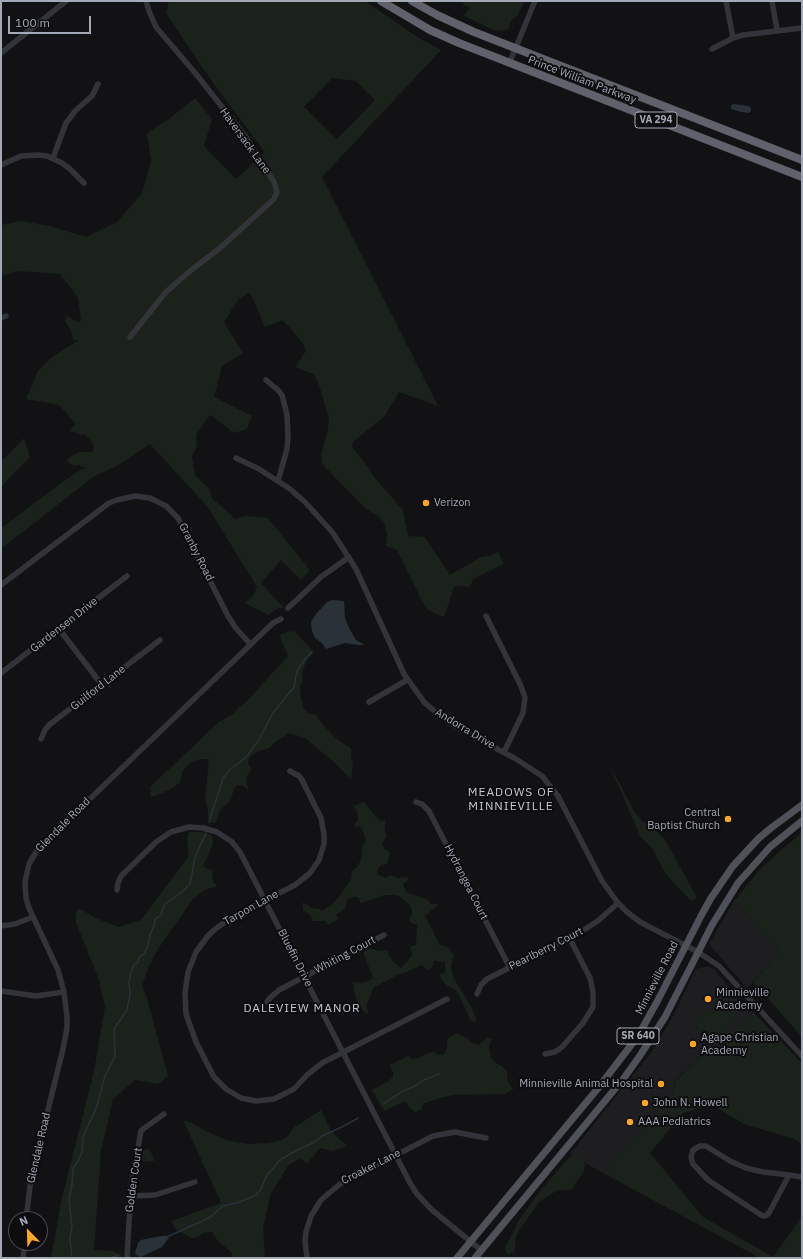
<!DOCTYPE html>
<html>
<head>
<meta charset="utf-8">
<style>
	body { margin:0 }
	#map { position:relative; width:803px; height:1259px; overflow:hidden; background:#121214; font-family:"IBM Plex Sans",sans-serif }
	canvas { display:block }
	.frame { position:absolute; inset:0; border:2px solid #a3a9b5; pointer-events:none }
	.north { position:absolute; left:8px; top:1211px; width:40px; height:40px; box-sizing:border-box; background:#0d0d0f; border:1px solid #494b51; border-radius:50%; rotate:337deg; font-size:11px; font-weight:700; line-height:16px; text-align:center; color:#a3a9b5 }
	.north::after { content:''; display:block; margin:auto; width:14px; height:18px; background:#fca822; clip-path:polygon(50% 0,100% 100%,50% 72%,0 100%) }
	.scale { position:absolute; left:8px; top:16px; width:83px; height:18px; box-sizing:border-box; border:2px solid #a3a9b5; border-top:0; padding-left:5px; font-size:12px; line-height:14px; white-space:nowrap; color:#a3a9b5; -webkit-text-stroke:3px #0d0d0f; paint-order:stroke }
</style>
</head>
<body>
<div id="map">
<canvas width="803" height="1259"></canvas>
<div class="frame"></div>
<div class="north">N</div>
<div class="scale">100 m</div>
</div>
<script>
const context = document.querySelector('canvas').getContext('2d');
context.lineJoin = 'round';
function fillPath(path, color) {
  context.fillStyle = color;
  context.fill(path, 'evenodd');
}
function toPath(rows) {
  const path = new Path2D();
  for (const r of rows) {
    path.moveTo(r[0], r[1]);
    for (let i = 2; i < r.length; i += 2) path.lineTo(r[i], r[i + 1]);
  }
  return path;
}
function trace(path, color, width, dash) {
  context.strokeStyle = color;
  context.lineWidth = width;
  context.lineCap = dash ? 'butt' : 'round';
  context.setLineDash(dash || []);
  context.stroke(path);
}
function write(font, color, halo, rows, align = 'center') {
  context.font = font + ' "IBM Plex Sans",sans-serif';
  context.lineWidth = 4;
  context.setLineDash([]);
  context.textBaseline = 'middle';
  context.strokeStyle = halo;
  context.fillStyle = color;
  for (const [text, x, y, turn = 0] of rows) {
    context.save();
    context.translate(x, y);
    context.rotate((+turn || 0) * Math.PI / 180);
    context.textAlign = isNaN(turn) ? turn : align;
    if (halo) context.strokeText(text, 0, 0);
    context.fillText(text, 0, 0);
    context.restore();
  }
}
fillPath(toPath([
	[734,901,781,951,747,988,709,944],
	[708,966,713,969,753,1012,720,1048,706,1050,675,1081,673,1094,603,1173,570,1154,653,1050,673,1016,696,969]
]), '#1e1e21');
fillPath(toPath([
	[169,1,365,1,419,38,441,50,322,177,438,406,399,392,384,417,353,442,352,447,368,467,374,477,403,510,408,536,425,537,450,575,481,557,489,556,498,552,504,564,473,579,470,587,458,586,454,587,444,617,436,614,427,609,422,601,397,550,386,546,387,534,384,522,378,516,366,509,322,464,321,454,328,429,329,418,318,382,313,374,295,367,306,351,302,342,283,320,265,327,250,292,239,299,224,322,243,353,222,366,214,397,252,416,247,429,234,433,210,415,196,435,197,446,192,456,195,475,210,490,212,499,220,505,235,519,245,516,268,518,310,570,301,580,281,560,261,583,284,608,278,608,269,615,245,603,253,596,257,587,207,506,150,444,117,466,93,477,1,549,1,528,57,486,80,470,86,468,79,465,74,466,66,461,71,456,80,452,92,452,94,446,86,435,78,434,70,431,76,424,59,405,26,399,38,371,52,357,79,340,73,340,71,329,66,323,65,319,67,316,78,322,81,321,78,298,60,274,19,271,1,276,1,225,21,221,50,226,86,237,117,222,142,193,151,161,147,133,169,119,195,98,212,119,204,146,236,179,265,152,213,83,166,13],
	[332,78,356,81,375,100,337,139,304,107],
	[462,1,525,1,517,16,511,21,508,29,500,31,491,29,464,16,470,8,464,5],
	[24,438,30,457,1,487,1,462],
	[290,631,295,632,314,652,306,662,302,673,303,677,300,689,301,698,304,709,309,714,315,714,327,729,336,738,351,749,351,758,353,764,351,776,352,780,335,763,305,738,290,733,278,740,269,748,256,752,249,758,248,764,252,769,247,776,246,782,249,791,243,786,237,785,234,788,231,800,221,809,215,823,210,822,208,818,208,809,205,800,209,759,201,759,194,761,186,766,182,772,181,779,179,783,171,789,155,796,150,796,151,790,150,787,219,722,234,713,241,705,245,703,288,656,281,639,280,635],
	[609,764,634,811,642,821,656,830,666,841,697,898,691,901,665,873,652,848,640,836],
	[364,802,376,817,381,821,385,821,385,831,387,836,382,844,384,848,390,853,387,864,381,865,378,868,377,874,385,878,390,875,398,878,407,877,408,880,403,884,405,890,408,893,427,899,431,904,439,904,425,916,440,945,448,947,454,955,451,965,453,977,472,1008,476,1018,476,1021,471,1021,456,990,448,986,443,982,439,974,445,973,445,962,434,961,432,967,428,970,421,965,407,972,399,974,373,988,369,1000,366,1005,369,1014,365,1013,358,1003,354,992,353,981,356,983,366,982,373,978,363,952,370,948,379,951,388,950,390,957,393,961,401,968,413,955,410,949,411,946,416,945,417,925,411,923,409,920,412,913,411,906,399,896,393,895,385,895,361,903,358,897,351,897,347,900,345,909,336,915,339,919,328,925,325,921,313,921,310,915,303,910,303,902,312,908,320,909,322,911,334,903,351,880,352,871,358,866,362,856,362,848,366,840,361,827,354,826,358,820,357,811,354,806],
	[189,832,201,832,211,835,213,839,213,844,203,866,213,871,212,879,217,886,205,890,193,899,156,952,147,971,142,986,147,998,168,1076,158,1084,135,1080,113,1099,101,1151,94,1250,113,1251,120,1254,122,1258,51,1258,61,1202,94,1071,105,1007,98,977,76,923,76,913,78,909,83,910,93,917,119,927,141,920,189,856,187,839],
	[802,832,802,1037,753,982,781,951,734,901,762,867],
	[721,993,733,1004,736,1001,743,1008,727,1030,729,1033,720,1045,692,1025,701,1012,708,1014,713,1005,716,1003],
	[753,1012,802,1063,802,1145,798,1141,794,1139,744,1124,712,1105,683,1113,650,1153,703,1217,773,1257,802,1216,802,1258,760,1258,603,1173,673,1094,675,1082,706,1050,720,1048],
	[457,1033,467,1038,474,1044,479,1045,487,1038,493,1038,489,1045,491,1057,494,1062,502,1066,507,1072,507,1080,513,1089,505,1094,454,1095,440,1098,423,1104,421,1110,415,1112,410,1108,405,1101,384,1111,372,1090,389,1081,393,1077,393,1073,390,1065,408,1056,412,1059,419,1058,425,1054,434,1052,437,1055,444,1054,447,1048,447,1039],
	[321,1110,331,1131,347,1146,333,1151,320,1148,307,1164,300,1158,288,1166,271,1193,263,1228,265,1258,231,1258,232,1253,218,1241,212,1232,203,1233,198,1237,192,1238,176,1230,171,1221,221,1203,183,1120,192,1123,208,1132,226,1140,248,1144,268,1143,282,1140,289,1135,293,1128],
	[150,1149,154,1161,143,1162,141,1159,143,1150],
	[574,1153,578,1154,584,1160,585,1164,584,1171,572,1189,556,1191,539,1202,518,1232,515,1240,515,1251,509,1254,507,1254,505,1248,519,1220,540,1191,566,1161]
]), '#1a221b');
fillPath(toPath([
	[733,104,749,106,751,108,751,111,749,113,741,112,731,109,731,106],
	[332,600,344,601,345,618,349,628,356,640,365,645,359,645,345,643,326,649,322,643,315,638,312,631,311,622,316,614,327,602],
	[161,1236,170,1236,162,1247,141,1257,136,1255,135,1253,138,1243,141,1240]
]), '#283238');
trace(toPath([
	[209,822,223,778,230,770,247,756,258,741,273,713,294,687,297,671,305,659,312,652],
	[383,1104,403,1091,413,1087,424,1080,439,1074],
	[169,1236,209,1218,223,1206,240,1202,256,1195,261,1189,267,1175,280,1160,295,1151,313,1143,322,1136,344,1126,358,1118],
	[72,1258,70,1238,72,1227,69,1199,72,1185,73,1168,78,1161,82,1152,83,1137,97,1106,105,1076,115,1057,114,1029,127,1010,130,994,129,982,131,973,134,965,138,962,139,957,144,954,148,946,150,935,154,926,155,919,161,915,165,904,182,892,190,884,195,857,206,833],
	[109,1258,117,1256]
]), '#283238', 1.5);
trace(toPath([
	[726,1,733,38],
	[772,1,777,30],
	[712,49,733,38,743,35,802,28],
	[1,53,66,1],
	[509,64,535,1],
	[53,158,66,123,76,110,92,96,98,84],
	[1,165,21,156,38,155,47,156,62,163,70,169,84,183],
	[1,318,6,316],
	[130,337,166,292,190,271,220,248,274,199,277,192,274,182,245,136,196,74,156,27,149,11,146,1],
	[266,380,278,390,282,395,287,415,288,436,287,449,278,481],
	[236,458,259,469,290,489,305,502,333,533,356,569,404,674,424,702,440,716,453,725,516,759,542,776,558,796,602,881,618,903,627,912,640,922,698,952,719,966,802,1056],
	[1,585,109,503,117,500,135,496,150,498,166,506,178,518,228,616,235,627,250,644],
	[288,608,321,577,349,557],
	[486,616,521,686,525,698,523,713,504,752],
	[59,629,102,685],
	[1,673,127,576],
	[369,702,407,680],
	[41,739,45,730,49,725,160,640],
	[290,771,299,776,302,780,321,818,324,834,324,844,319,860,310,873,295,885,229,919,214,930,207,937,196,952,188,972,185,993,186,1014,196,1042,214,1077,226,1089,241,1098,256,1101,274,1099,294,1089,307,1075,322,1063,447,999],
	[416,802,422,804,429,811,510,968],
	[117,890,118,883,121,876,156,842,171,832,189,827,203,828,217,832,232,842,240,852,410,1183,417,1194,432,1210,481,1250],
	[1,926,15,924,33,917],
	[1,991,36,996,64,992],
	[477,994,481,985,487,979,584,930,599,920,618,903],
	[267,1002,270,998,279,990,384,935],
	[545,1054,555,1052,562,1047,583,1023,593,1007,593,992,590,978,569,937],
	[700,1146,706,1146,730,1161,746,1168,763,1172,789,1175,769,1213,765,1216,761,1215,708,1180,693,1164,691,1157,693,1150,700,1146],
	[789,1175,802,1177],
	[131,1196,155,1195,195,1182],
	[26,1219,31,1179,63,1049,67,1028,67,1016,64,992,58,970,29,908,26,898,25,882,29,864,36,852,44,843,273,623,281,619],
	[23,1258,25,1243],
	[127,1258,131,1187,141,1131,143,1129,164,1114],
	[307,1258,305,1241,306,1232,311,1216,321,1200,340,1184,433,1136,455,1132,486,1138]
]), '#333439', 5.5);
trace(toPath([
	[457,1258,599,1087,638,1036,658,1000,701,916,711,898,733,866,759,838,771,828,802,805],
	[475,1258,624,1078,639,1057,665,1017,712,925,738,883,770,847,802,821]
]), '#4f5158', 7);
trace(toPath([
	[381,1,430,30,459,43,802,177],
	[412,1,437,15,474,32,802,160]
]), '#5f626a', 8);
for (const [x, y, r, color] of [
	[426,503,4,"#fca822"],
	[728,819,4,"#fca822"],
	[708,999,4,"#fca822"],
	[693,1044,4,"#fca822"],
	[661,1084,4,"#fca822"],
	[645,1103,4,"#fca822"],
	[630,1122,4,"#fca822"]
]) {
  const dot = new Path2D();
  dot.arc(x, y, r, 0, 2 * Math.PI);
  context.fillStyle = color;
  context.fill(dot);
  trace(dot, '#0d0d0f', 1.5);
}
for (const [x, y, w] of [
	[656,120,42],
	[638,1036,42]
]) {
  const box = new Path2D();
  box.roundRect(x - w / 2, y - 8, w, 16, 3);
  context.fillStyle = '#0d0d0f';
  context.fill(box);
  trace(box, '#a3a9b5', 1);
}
write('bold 10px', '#a3a9b5', null, [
	["VA 294",656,120],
	["SR 640",638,1036]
]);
write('11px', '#a3a9b5', '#0d0d0f', [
	["Prince William Parkway",582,80,21],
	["Haversack Lane",245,141,54],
	["Granby Road",196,552,63],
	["Gardensen Drive",64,625,-38],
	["Guilford Lane",98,688,-38],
	["Andorra Drive",465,729,31],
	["Glendale Road",63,825,-45],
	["Hydrangea Court",466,882,63],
	["Tarpon Lane",251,908,-29],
	["Pearlberry Court",546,949,-27],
	["Whiting Court",345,955,-28],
	["Bluefin Drive",295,958,63],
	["Minnieville Road",657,978,-63],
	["Glendale Road",39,1148,-77],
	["Croaker Lane",371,1167,-27],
	["Golden Court",134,1180,-82]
]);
write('11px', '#a3a9b5', '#0d0d0f', [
	["Verizon",434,503],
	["Central",720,813,"right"],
	["Baptist Church",720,826,"right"],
	["Minnieville",716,993],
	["Academy",716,1006],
	["Agape Christian",701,1038],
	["Academy",701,1051],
	["Minnieville Animal Hospital",653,1084,"right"],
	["John N. Howell",653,1103],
	["AAA Pediatrics",638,1122]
], 'left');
context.letterSpacing = '1px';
write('12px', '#c4c8d1', '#0d0d0f', [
	["MEADOWS OF",511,793],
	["MINNIEVILLE",511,807],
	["DALEVIEW MANOR",302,1009]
]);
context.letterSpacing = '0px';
</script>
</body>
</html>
